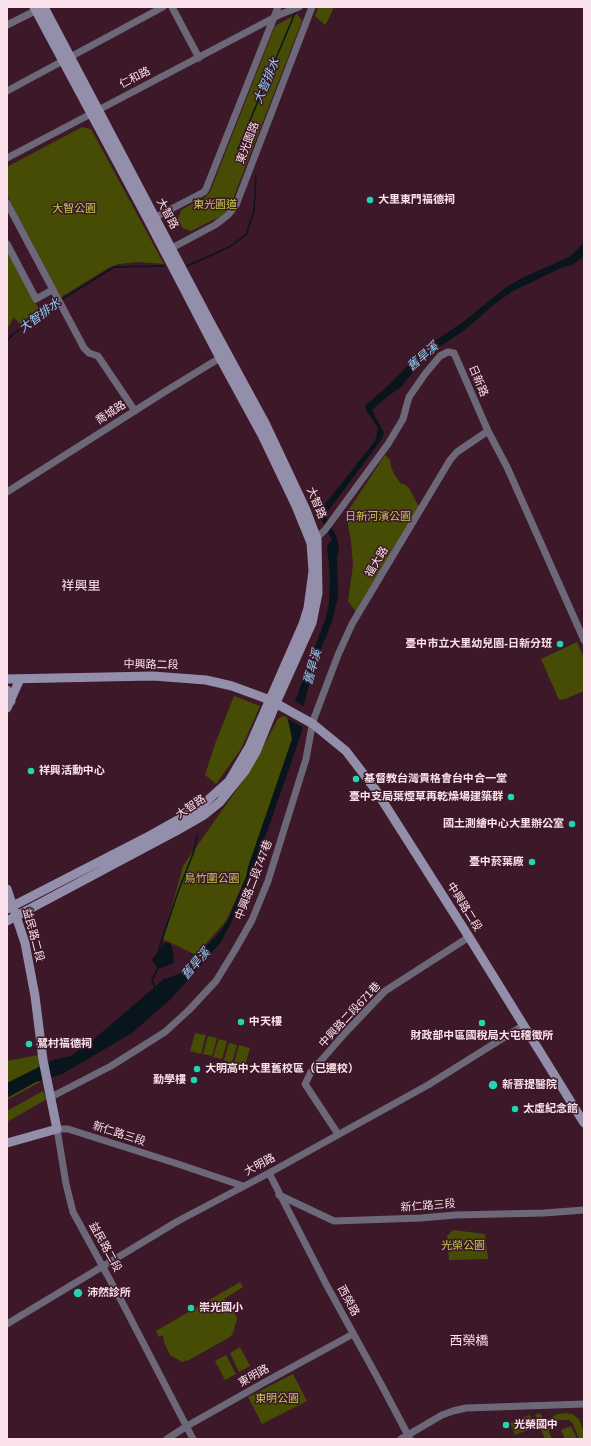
<!DOCTYPE html>
<html>
<head>
<meta charset="utf-8">
<style>
	body { margin:0 }
	#map { position:relative; width:591px; height:1446px; overflow:hidden; background:#3c1828; font-family:Helvetica,sans-serif }
	canvas { display:block }
	.frame { position:absolute; inset:0; border:8px solid #fbe1eb; pointer-events:none }
</style>
</head>
<body>
<div id="map">
<canvas width="591" height="1446"></canvas>
<div class="frame"></div>
</div>
<script>
const context = document.querySelector('canvas').getContext('2d');
context.lineJoin = 'round';
function fillPath(path, color) {
  context.fillStyle = color;
  context.fill(path, 'evenodd');
}
function toPath(rows) {
  const path = new Path2D();
  for (const r of rows) {
    path.moveTo(r[0], r[1]);
    for (let i = 2; i < r.length; i += 2) path.lineTo(r[i], r[i + 1]);
  }
  return path;
}
function trace(path, color, width, dash) {
  context.strokeStyle = color;
  context.lineWidth = width;
  context.lineCap = dash ? 'butt' : 'round';
  context.setLineDash(dash || []);
  context.stroke(path);
}
function write(font, color, halo, rows, align = 'center') {
  context.font = font + ' Helvetica,"Noto Sans TC",sans-serif';
  context.lineWidth = 3;
  context.setLineDash([]);
  context.textBaseline = 'middle';
  context.strokeStyle = halo;
  context.fillStyle = color;
  for (const [text, x, y, turn = 0] of rows) {
    context.save();
    context.translate(x, y);
    context.rotate((+turn || 0) * Math.PI / 180);
    context.textAlign = isNaN(turn) ? turn : align;
    if (halo) context.strokeText(text, 0, 0);
    context.fillText(text, 0, 0);
    context.restore();
  }
}
fillPath(toPath([
	[318,7,334,7,328,20,325,25,315,16],
	[297,14,302,21,231,204,228,210,221,216,191,231,183,228,179,222,178,219,181,210,205,197,210,192,275,26],
	[82,127,91,129,164,264,138,262,119,264,110,267,61,297,7,195,7,167],
	[7,249,39,309,20,324,14,317,7,330],
	[385,455,390,460,391,467,394,474,401,484,404,484,409,488,419,507,356,612,348,601,353,565,351,541,346,514],
	[577,642,584,658,584,691,565,699,559,700,541,659],
	[234,696,260,706,241,749,216,784,205,775,215,744],
	[283,716,288,717,294,729,291,748,246,877,226,921,196,955,163,939,183,866,251,769,278,719],
	[195,1033,206,1035,201,1054,190,1051],
	[208,1036,217,1038,212,1056,203,1054],
	[219,1039,227,1041,222,1059,213,1057],
	[229,1043,237,1045,232,1063,224,1060],
	[239,1045,250,1048,245,1066,234,1063],
	[38,1055,40,1082,7,1100,7,1061],
	[43,1091,47,1099,7,1122,7,1111],
	[453,1230,485,1234,488,1259,449,1260,447,1236],
	[240,1282,243,1287,224,1299,232,1306,237,1319,233,1333,230,1337,189,1360,182,1362,170,1355,164,1342,163,1335,159,1337,156,1331],
	[240,1347,250,1366,239,1372,230,1353],
	[226,1355,236,1374,225,1380,215,1361],
	[293,1374,307,1401,262,1424,248,1397],
	[540,1413,545,1422,557,1414,564,1413,572,1414,579,1419,584,1433,584,1439,579,1439,573,1424,569,1420,559,1420,550,1428,549,1432,552,1439,545,1439,535,1415],
	[530,1415,535,1427,515,1435,510,1423],
	[571,1426,577,1439,565,1439,561,1430]
]), '#474c05');
fillPath(toPath([
	[584,243,584,256,579,260,572,265,563,267,513,291,492,306,466,329,427,355,401,387,387,397,372,410,384,433,382,439,325,515,337,538,339,547,337,558,338,598,332,622,313,669,303,708,302,731,251,878,233,919,221,942,172,998,132,1033,62,1074,36,1082,7,1098,7,1083,53,1060,71,1056,93,1040,164,979,179,974,221,931,229,918,246,877,248,867,292,739,288,720,326,617,329,603,330,577,327,546,332,540,318,513,375,441,378,428,366,410,365,406,391,383,426,347,463,322,505,288,522,278,569,257],
	[164,943,170,943,173,951,174,963,158,969,152,960]
]), '#08151c');
fillPath(toPath([
	[294,701,306,707,305,720,301,726,286,718]
]), '#3c1828');
trace(toPath([
	[238,149,295,13],
	[185,267,229,247,246,235,254,211,256,175],
	[61,300,114,267,164,266],
	[7,341,13,334,58,302],
	[159,949,178,892,194,851,197,835],
	[155,988,152,980,158,968]
]), '#08151c', 1.5);
trace(toPath([
	[172,7,199,58],
	[7,25,39,9],
	[7,91,163,7],
	[7,158,281,14,299,7],
	[7,203,84,348,89,353,98,356,135,411],
	[150,220,204,192,206,189,278,7],
	[7,244,36,299,52,290],
	[168,250,215,225,228,215,236,205,312,7],
	[7,492,166,391,223,356],
	[314,540,325,530,388,444,403,419,409,397,425,374,440,356,448,352,454,353,488,431,507,467,584,640],
	[51,1097,111,1066,165,1032,189,1010,216,981,235,950,252,920,268,881,306,759,313,721,338,655,352,624,450,460,457,452,488,431],
	[338,1134,305,1084,311,1072,346,1032,385,991,469,937],
	[269,1173,326,1284,381,1384,410,1439],
	[279,1195,334,1221,421,1218,455,1215,544,1213,584,1210],
	[7,1324,178,1221,269,1173,428,1085,524,1025],
	[167,1439,187,1426,265,1382,353,1334],
	[193,1439,122,1302,73,1212,66,1184,57,1129,68,1129,175,1163,243,1186],
	[401,1439,442,1415,453,1411,466,1408,584,1404]
]), '#6c687a', 7);
trace(toPath([
	[7,679,153,676,206,680,232,686,270,700,313,724,346,751,375,789,469,937,584,1123],
	[7,690,11,701],
	[7,708,20,679],
	[7,889,25,943,35,996,43,1060,57,1129,7,1143],
	[7,909,151,835,199,808,229,781,249,747,303,624,308,608,313,571,311,543,296,506,262,435,220,358,146,216,34,7],
	[7,921,176,831,204,815,220,802,245,771,256,752,276,703,312,623,318,593,317,539,306,510,265,423,209,320,44,7]
]), '#938eaa', 9);
for (const [x, y, r, color] of [
	[370,200,4,"#20d5b0"],
	[560,644,4,"#20d5b0"],
	[31,771,4,"#20d5b0"],
	[356,779,4,"#20d5b0"],
	[511,797,4,"#20d5b0"],
	[572,824,4,"#20d5b0"],
	[532,862,4,"#20d5b0"],
	[241,1022,4,"#20d5b0"],
	[482,1023,4,"#20d5b0"],
	[29,1044,4,"#20d5b0"],
	[197,1069,4,"#20d5b0"],
	[194,1080,4,"#20d5b0"],
	[493,1085,5,"#20d5b0"],
	[515,1109,4,"#20d5b0"],
	[78,1293,5,"#20d5b0"],
	[191,1308,4,"#20d5b0"],
	[506,1425,4,"#20d5b0"]
]) {
  const dot = new Path2D();
  dot.arc(x, y, r, 0, 2 * Math.PI);
  context.fillStyle = color;
  context.fill(dot);
  trace(dot, '#3c1828', 1.5);
}
write('11px', '#fbe1eb', '#3c1828', [
	["仁和路",135,78,-27],
	["東光園路",248,143,-69],
	["大智路",167,214,62],
	["日新路",478,381,67],
	["喬城路",111,413,-33],
	["大智路",316,503,67],
	["福大路",377,562,-59],
	["中興路二段",151,665,1],
	["大智路",191,807,-34],
	["中興路二段747巷",254,880,-69],
	["中興路二段",464,907,58],
	["益民路二段",33,935,75],
	["中興路二段671巷",350,1015,-47],
	["新仁路三段",119,1134,18],
	["大明路",260,1165,-28],
	["新仁路三段",428,1206,-4],
	["益民路二段",105,1247,61],
	["西榮路",348,1301,62],
	["東明路",254,1376,-29]
]);
write('bold 11px', '#fbe1eb', '#3c1828', [
	["大里東門福德祠",378,200],
	["臺中市立大里幼兒園-日新分班",552,644,"right"],
	["祥興活動中心",39,771],
	["基督教台灣貴格會台中合一堂",364,779],
	["臺中支局葉煙草再乾燥場建築群",503,797,"right"],
	["國土測繪中心大里辦公室",564,824,"right"],
	["臺中菸葉廠",524,862,"right"],
	["中天樓",249,1022],
	["財政部中區國稅局大屯稽徵所",482,1036,"center"],
	["鷺村福德祠",37,1044],
	["大明高中大里舊校區（已遷校）",205,1069],
	["勤學樓",186,1080,"right"],
	["新菩提醫院",502,1085],
	["太虛紀念館",523,1109],
	["沛然診所",87,1293],
	["崇光國小",199,1308],
	["光榮國中",514,1425]
], 'left');
write('11px', '#c1cb50', '#3c1828', [
	["東光園道",215,205],
	["大智公園",74,209],
	["日新河濱公園",378,517],
	["鳥竹圍公園",212,879],
	["光榮公園",463,1246],
	["東明公園",277,1399]
]);
write('italic 12px', '#8dd2f8', '#3c1828', [
	["大智排水",267,81,-67],
	["大智排水",40,316,-37],
	["舊旱溪",423,357,-41],
	["舊旱溪",313,667,-74],
	["舊旱溪",196,964,-49]
]);
write('13px', '#fbe1eb', '#3c1828', [
	["祥興里",81,586],
	["西榮橋",469,1341]
]);
</script>
</body>
</html>
